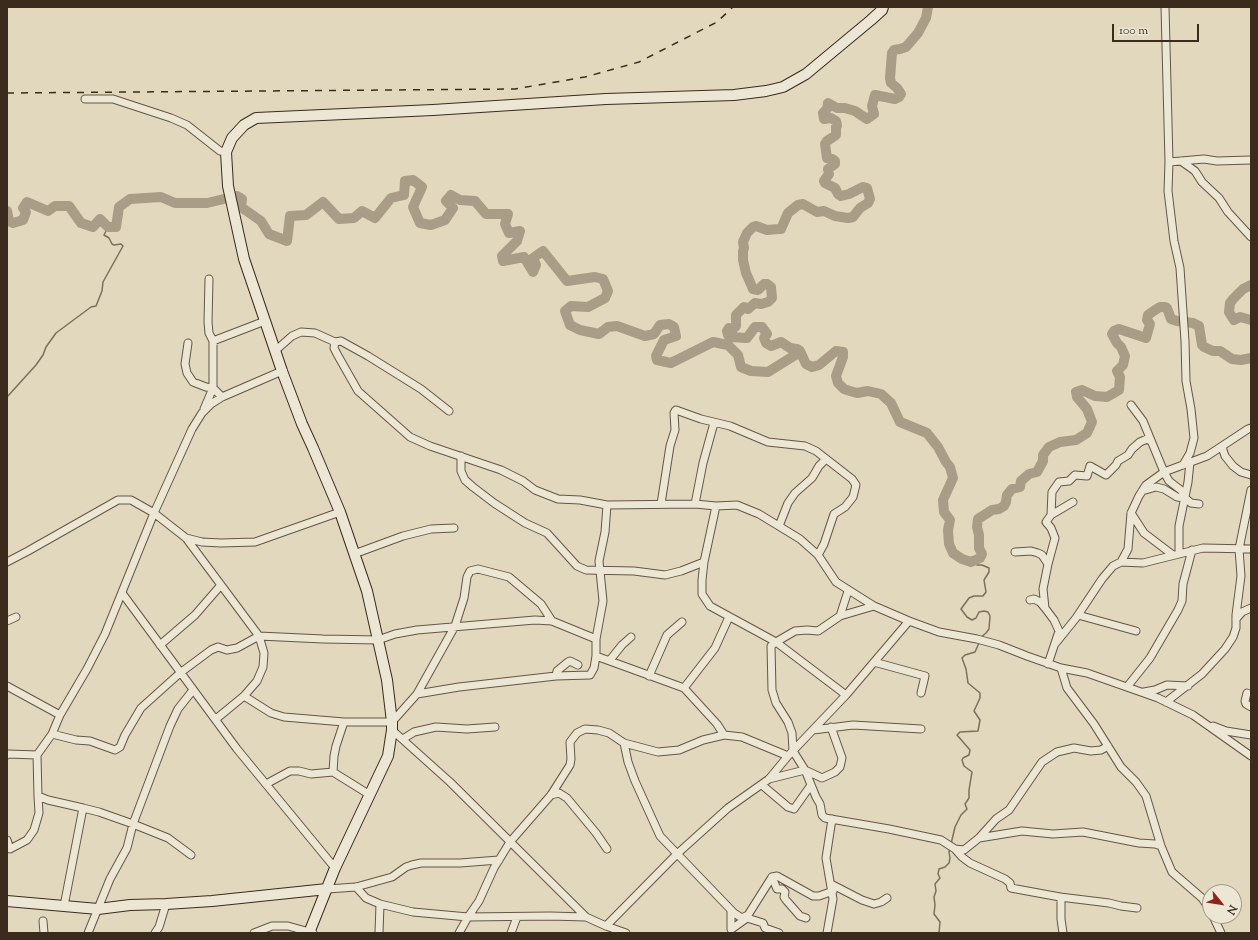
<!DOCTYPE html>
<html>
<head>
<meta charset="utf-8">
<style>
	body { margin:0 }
	#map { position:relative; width:1258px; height:940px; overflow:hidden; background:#e2d8bd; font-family:"Sorts Mill Goudy",serif }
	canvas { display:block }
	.frame { position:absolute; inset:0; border:8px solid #3b2b1d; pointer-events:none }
	.north { position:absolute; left:1202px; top:884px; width:40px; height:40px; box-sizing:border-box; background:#ece6d4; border:1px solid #a59b8b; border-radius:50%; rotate:120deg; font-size:11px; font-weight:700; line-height:16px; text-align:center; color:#3b2b1d }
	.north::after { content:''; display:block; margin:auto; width:14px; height:18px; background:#8f2418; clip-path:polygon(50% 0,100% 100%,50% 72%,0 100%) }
	.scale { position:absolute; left:1112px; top:24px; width:87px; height:18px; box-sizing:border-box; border:2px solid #3b2b1d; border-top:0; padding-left:5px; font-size:12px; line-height:14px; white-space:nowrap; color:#3b2b1d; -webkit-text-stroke:3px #ece6d4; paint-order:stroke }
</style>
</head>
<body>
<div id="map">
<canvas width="1258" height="940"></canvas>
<div class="frame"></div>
<div class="north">N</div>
<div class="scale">100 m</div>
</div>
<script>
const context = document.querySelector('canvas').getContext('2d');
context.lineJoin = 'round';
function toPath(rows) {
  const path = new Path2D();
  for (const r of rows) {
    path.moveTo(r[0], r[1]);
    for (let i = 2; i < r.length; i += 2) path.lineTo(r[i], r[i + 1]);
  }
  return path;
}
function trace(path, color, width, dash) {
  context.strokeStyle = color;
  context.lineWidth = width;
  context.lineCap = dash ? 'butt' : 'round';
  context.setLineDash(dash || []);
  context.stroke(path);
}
trace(toPath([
	[7,397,36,365,43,355,46,347,56,333,91,307,96,306,102,291,103,282,123,246,121,244,114,245,112,244,109,238,104,235,108,227],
	[973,561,977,565,982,565,989,568,989,572,984,580,986,592,983,596,974,596,969,598,961,609,967,617,972,620,976,618,979,612,984,611,988,612,990,616,989,629,986,633,980,638],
	[951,844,955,827,961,815,967,809,965,804,969,798,969,790,972,772,964,766,962,760,963,758,969,755,970,750,957,735,960,732,978,731,980,720,974,711,980,698,980,693,968,683,966,669,962,658,965,655,975,652,979,643],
	[939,933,940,922,934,914,935,905,934,897,936,891,935,884,940,878,938,874,939,869,945,867,949,863,950,858,949,852,950,848]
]), '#7d6f5d', 1.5);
trace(toPath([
	[928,7,926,18,918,33,906,47,900,49,894,50,892,53,890,78,891,83,897,88,901,94,899,97,895,99,875,95,872,106,874,114,867,119,855,111,845,108,837,108,828,103,827,109,823,113,824,119,831,118,836,121,837,126,836,126,836,135,827,141,825,144,827,158,832,159,835,161,835,164,828,169,829,174,824,181,825,183,835,188,838,194,841,196,849,194,863,187,867,188,870,199,868,203,860,208,853,217,848,218,835,216,824,211,817,212,803,204,798,205,788,213,781,229,779,229,767,230,756,226,753,227,747,233,743,242,744,248,743,251,743,260,746,273,753,289,758,290,764,284,767,284,771,287,772,298,768,302,761,304,755,303,748,309,744,307,736,315,736,326,733,329,729,328,727,331,728,335,732,337,745,338,747,338,755,327,762,327,767,334,764,338,766,343,771,346,781,342,790,348,797,349,800,351,806,364,812,367,819,365,836,351,843,352,843,357,836,376,838,383,844,389,850,391,857,393,868,391,881,394,891,403,900,422,927,433,938,447,946,462,950,467,953,478,943,500,944,512,950,520,948,530,949,544,953,553,962,559,971,562,980,558,982,554,979,548,979,535,977,527,978,519,992,510,999,509,1004,506,1006,502,1007,495,1012,489,1020,487,1021,481,1029,474,1037,472,1043,461,1043,455,1049,447,1060,442,1076,440,1087,433,1092,422,1087,409,1077,397,1076,392,1082,390,1095,396,1107,397,1119,390,1120,377,1117,371,1123,365,1125,356,1121,347,1117,343,1112,334,1114,331,1119,329,1146,338,1150,324,1147,320,1148,315,1155,310,1160,307,1165,307,1167,308,1171,319,1177,321,1193,323,1199,326,1202,345,1204,347,1213,351,1220,351,1232,359,1241,360,1251,358],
	[7,211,9,221,13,223,23,220,26,212,23,208,27,202,48,211,55,206,69,206,81,223,93,227,100,219,108,227,116,227,119,207,130,199,161,197,175,203,207,203,237,196,242,199,241,207,261,221,269,234,287,241,290,216,306,215,323,202,339,219,354,218,362,211,375,218,391,198,404,195,405,181,413,180,422,187,413,207,420,223,431,225,445,220,453,208,446,201,451,195,460,200,475,201,486,214,508,214,505,224,509,233,520,231,517,241,502,256,503,261,524,257,533,272,536,265,533,258,543,251,567,281,595,277,603,279,608,291,605,298,588,307,571,306,565,311,570,325,580,330,599,334,608,327,617,326,645,336,654,334,660,325,669,324,674,327,676,336,664,340,656,356,657,360,671,363,713,342,728,345,738,355,741,367,751,371,768,372,800,352],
	[1251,285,1243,289,1233,299,1230,303,1229,312,1234,320,1240,317,1251,320]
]), '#a99d87', 10);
const street = toPath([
	[1165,7,1169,162,1168,191,1174,241,1180,268,1185,341,1186,381,1191,409,1194,438,1190,453,1183,465],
	[85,99,113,99,171,118,187,125,220,151,226,152],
	[1181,161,1195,171,1202,182,1219,198,1228,212,1251,237],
	[1169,162,1204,159,1217,161,1251,160],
	[213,341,265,321],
	[188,343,185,364,187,373,193,382,206,387,213,388,222,397],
	[275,351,292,336,301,332,315,333,335,342],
	[1131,405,1143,421,1164,472,1169,481,1182,491,1185,498,1191,503,1199,504],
	[204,409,213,388,213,341,209,333,208,322,209,279],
	[449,411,421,389,368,356,341,341,335,342,334,348,337,354,358,391,410,437,430,446,501,470,523,481,535,490,558,499,580,500,607,505,695,504,716,506,737,505,759,514,800,539,818,555,836,582,874,606,909,621,939,632,977,639,999,645,1027,656,1061,668,1087,673,1158,698,1193,715,1251,756],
	[1222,447,1225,456,1233,466,1241,472,1251,475],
	[461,456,461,471,465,480,473,487,494,503,525,523,547,533,577,566,586,570,634,571,665,575,681,571,704,562],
	[1142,491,1156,487,1164,489,1177,497,1185,498],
	[661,504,670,446,675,430,674,413,675,411,676,410,701,419,730,426,768,442,805,446,816,451,852,479,856,485,853,497,845,507,834,514,824,544,818,555],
	[695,504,703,463,714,423],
	[716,506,704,562,702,580,702,594,710,606,776,642,846,695],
	[1131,513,1144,533,1173,555],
	[1051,515,1073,502],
	[779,526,788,503,795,493,812,478,819,466,826,459],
	[186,538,202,542,221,543,255,542,340,512],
	[1015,552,1031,551,1038,553,1042,555,1048,564,1043,589,1045,608,1054,620,1059,631,1048,664],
	[1179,553,1179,526,1188,482,1190,462],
	[354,554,403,536,431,529,454,528],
	[7,562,28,551,118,500,131,500,154,513,186,538,259,636,323,639,378,640,395,634,417,630,535,620,552,621,596,639],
	[1121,562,1143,563,1203,548,1251,549],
	[1048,564,1055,538,1051,528,1046,522,1051,515,1052,492,1059,482,1069,481,1075,475,1087,476,1090,466,1106,475,1116,465,1118,461,1128,455,1132,449,1140,442,1147,439,1151,441],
	[122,593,237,749,335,868],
	[1030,600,1034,599,1040,602,1045,608],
	[874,606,840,616,818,631,807,630,795,631,776,642,771,646,772,690,776,703,788,722,792,733,793,751,805,770,816,797,820,804,822,815,825,818,889,829,941,840,955,849,964,850,979,838,996,819,1009,810,1042,762,1057,752,1074,748,1091,751,1101,750,1108,746],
	[1078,615,1136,631],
	[840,616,848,591],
	[1236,619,1242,612,1251,608],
	[7,621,16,617],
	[552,621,541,604,509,577,478,569,470,571,467,577,464,598,455,626,417,694,459,687,556,676,590,675,594,668,596,656,596,639,603,601,599,561,605,532,607,505],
	[1055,644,1076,618,1102,579,1113,566,1121,562,1128,549,1131,513,1139,496,1146,485,1164,472,1207,456,1248,429,1251,428],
	[160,645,195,615,221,585],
	[596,656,684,688,717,724,724,735],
	[610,660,622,645,631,637],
	[874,662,925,676,921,693],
	[1061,668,1067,688,1094,724,1121,767,1136,782,1146,796,1161,846,1172,872,1202,898,1210,910],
	[556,676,557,671,568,662,570,661,578,665],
	[649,676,667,635,682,622],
	[7,686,60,715],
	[1127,687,1150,658,1178,610,1182,601,1183,584,1192,550],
	[684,688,715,648,729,617],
	[1144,692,1155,690,1167,685,1188,686],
	[1247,693,1245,701,1246,704,1251,707],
	[1166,702,1202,674,1225,649,1233,637,1236,628,1236,615,1241,576,1239,549,1251,490],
	[216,719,244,696,271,713,284,717,344,722,392,722,417,694],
	[344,722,336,746,334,756,333,772,370,795],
	[1213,726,1226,731,1251,735],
	[392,730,450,782,586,917,606,926,626,933],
	[813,730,853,725,921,729],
	[52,734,76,740,90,741,115,750,120,747,125,735,141,708,180,673,211,650,218,647,227,650,237,648,259,636,264,653,263,667,257,681,244,696],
	[403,739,414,732,436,727,467,729,495,727],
	[624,743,628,762,635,781,660,836,734,913,742,918,748,915,772,877,777,876,813,896,819,896,833,891],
	[7,755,8,754,37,755],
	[769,779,805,770,822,778,835,772,840,767,842,758,831,727],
	[266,784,290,771,299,771,311,774,333,772],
	[762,785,788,807,794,809,811,785],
	[551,795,559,793,567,798,596,833,607,849],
	[83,808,99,812,133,824,168,838,191,855],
	[979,838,1022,831,1053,834,1083,832,1139,843,1155,844,1161,846],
	[7,840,10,849,27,840,34,830,39,813,38,796],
	[955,849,962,857,970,863,1005,879,1010,883,1011,888,1060,897,1109,903,1121,906,1137,908],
	[772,877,777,889,782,889,785,892,784,897,786,900,800,916,806,918],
	[831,884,862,900,874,904,881,902,887,898],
	[356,887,366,898,380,904,413,912,468,917,550,916,586,917],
	[327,889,356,887,392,877,406,867,412,865,421,863,460,863,499,860],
	[1061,897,1061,919,1063,933],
	[64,906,83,808,48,800,38,796,37,755,52,734,60,715,87,669,105,634,154,513,192,429,202,413,211,404,222,397,282,371],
	[731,910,731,929,733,928,747,918,763,923,765,928,779,933],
	[1213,916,1221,933],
	[43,921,44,933],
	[606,926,677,854,728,808,769,779,788,756,846,695,909,621],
	[88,933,110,879,127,848,133,824,170,726,178,709,193,690],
	[155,933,159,927,166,904],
	[254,933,272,926,288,926,313,933],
	[379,933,380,904],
	[459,933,468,917,479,901,494,868,510,842,551,795,570,765,571,759,570,742,577,733,585,729,598,730,609,733,624,743,658,752,679,750,703,740,724,735,742,737,788,756],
	[511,933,517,917],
	[827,933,833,899,826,858,832,819]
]);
const secondary = toPath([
	[7,901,98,909,130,905,166,904,212,901,327,889],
	[309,933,335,868,388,756,392,730,392,722,387,680,367,591,340,512,313,448,302,424,282,371,244,259,228,186,226,152,232,138,244,125,256,118,433,110,606,99,734,95,766,91,783,87,806,74,871,20,882,10,883,7]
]);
trace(street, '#655645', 9);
trace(secondary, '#3b2b1d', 12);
trace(street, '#ece6d4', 7);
trace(secondary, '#ece6d4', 10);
trace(toPath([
	[7,93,515,89,585,77,639,62,717,22,733,7]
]), '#3b2b1d', 1.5, [7, 7]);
</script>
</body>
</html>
